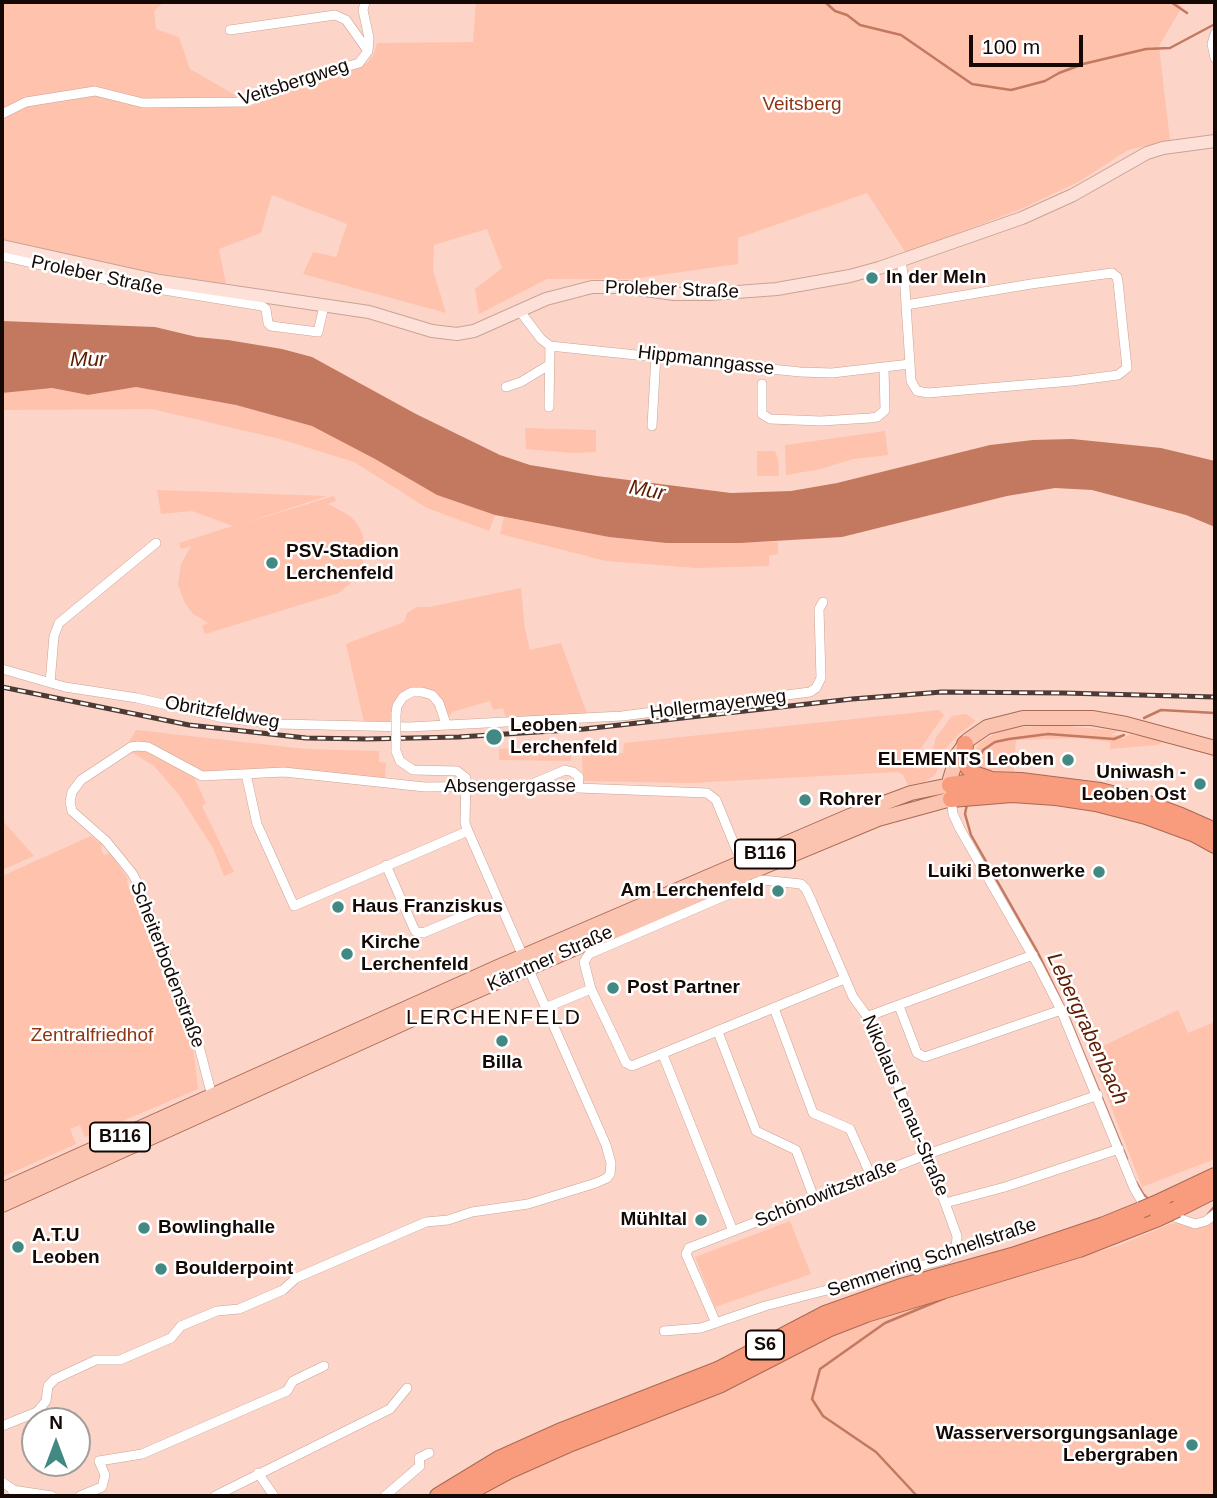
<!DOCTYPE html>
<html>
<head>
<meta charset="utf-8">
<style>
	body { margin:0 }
	#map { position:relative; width:1217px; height:1498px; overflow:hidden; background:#fcd5c8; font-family:Helvetica,sans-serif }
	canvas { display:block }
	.frame { position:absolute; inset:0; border:4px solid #150905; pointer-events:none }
	.north { position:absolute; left:21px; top:1407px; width:70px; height:70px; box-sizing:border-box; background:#fff; border:2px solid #a19d9b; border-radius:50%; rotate:0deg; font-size:19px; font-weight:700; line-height:28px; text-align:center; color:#150905 }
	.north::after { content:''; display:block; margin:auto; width:24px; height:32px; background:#428984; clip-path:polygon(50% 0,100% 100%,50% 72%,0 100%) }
	.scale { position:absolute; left:969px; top:35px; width:114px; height:32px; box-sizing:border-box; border:4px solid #150905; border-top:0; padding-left:9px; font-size:21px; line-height:24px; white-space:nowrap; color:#150905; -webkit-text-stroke:5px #fff; paint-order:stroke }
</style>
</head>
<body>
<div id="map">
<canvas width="1217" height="1498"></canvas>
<div class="frame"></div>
<div class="north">N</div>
<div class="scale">100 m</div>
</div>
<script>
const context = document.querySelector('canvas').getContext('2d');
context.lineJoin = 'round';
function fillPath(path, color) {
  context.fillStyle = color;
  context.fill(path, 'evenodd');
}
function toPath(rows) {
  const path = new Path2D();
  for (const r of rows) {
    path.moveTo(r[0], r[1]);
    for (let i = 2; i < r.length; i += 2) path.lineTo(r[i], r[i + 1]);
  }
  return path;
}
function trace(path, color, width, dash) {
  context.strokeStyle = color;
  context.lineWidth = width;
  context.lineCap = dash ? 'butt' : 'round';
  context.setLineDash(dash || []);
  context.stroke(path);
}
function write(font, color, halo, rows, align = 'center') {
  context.font = font + ' Helvetica,sans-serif';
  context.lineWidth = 5;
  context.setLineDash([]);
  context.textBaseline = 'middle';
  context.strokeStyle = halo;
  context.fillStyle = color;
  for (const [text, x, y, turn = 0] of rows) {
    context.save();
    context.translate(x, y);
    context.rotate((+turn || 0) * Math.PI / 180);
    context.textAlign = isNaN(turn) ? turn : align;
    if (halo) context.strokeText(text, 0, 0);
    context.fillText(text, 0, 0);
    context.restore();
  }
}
fillPath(toPath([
	[2,2,164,2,154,11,156,29,179,37,190,69,237,96,239,108,252,106,279,93,329,78,367,63,374,54,377,43,473,42,476,2,1178,2,1182,7,1159,46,1170,140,1128,150,1080,181,1021,209,906,253,867,193,738,238,738,264,631,279,547,279,479,314,475,289,502,268,487,229,434,245,433,270,446,313,303,274,313,252,336,257,347,224,272,195,261,233,219,249,226,284,132,269,2,242],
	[136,387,236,405,312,426,375,459,437,495,495,515,489,531,427,508,354,462,280,439,152,409,2,410,2,393,52,388,88,395],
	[525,428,596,430,596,452,572,453,526,449],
	[885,431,888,455,853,459,821,469,786,475,785,445],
	[757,451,775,451,778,459,779,476,757,476],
	[157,490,327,496,235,526,334,496,336,501,328,504,347,514,355,521,361,530,364,541,363,563,355,579,339,593,205,634,202,626,208,623,192,613,185,603,178,585,181,564,191,546,181,549,179,543,233,526,192,511,161,514],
	[504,517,609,537,666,543,778,542,778,554,769,556,769,566,696,568,606,561,500,534],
	[521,588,525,629,530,650,561,643,588,716,506,719,503,708,493,710,490,701,452,712,450,716,430,690,420,687,408,689,399,695,393,704,390,721,364,722,346,644,404,622,407,613,417,607,429,607],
	[939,710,944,715,917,754,906,757,907,766,919,769,929,763,936,737,952,716,966,714,976,721,959,734,947,747,935,775,924,782,908,785,903,775,898,772,690,783,583,781,582,754,623,753,624,743],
	[1057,725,1118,731,1111,735,1120,735,1123,739,1130,734,1163,742,1157,745,1110,749,1110,742,1080,738,1016,740,1014,771,980,770,971,758,979,743,998,732,1023,727],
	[136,730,306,749,379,751,379,762,386,763,385,778,278,768,205,774,147,745,129,742],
	[571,744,571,761,499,760,499,749],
	[140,748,194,777,206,803,202,806,234,872,224,876,213,848,179,795,154,766,133,753,118,759,119,756],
	[2,820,34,856,2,870],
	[91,836,102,845,101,850,104,855,110,853,128,879,127,882,131,892,135,892,148,926,163,973,193,1045,198,1089,85,1137,80,1125,70,1129,76,1144,2,1177,2,876],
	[1178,1010,1188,1033,1215,1022,1215,1159,1142,1187,1090,1052],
	[1215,1218,1215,1496,475,1496,511,1478,600,1439,688,1406,802,1347,879,1313,1118,1246,1170,1224],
	[790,1221,811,1274,715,1307,695,1257]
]), '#fec2ad');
fillPath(toPath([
	[2,321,155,327,197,337,228,340,282,349,312,357,416,414,500,455,530,465,597,476,731,493,791,491,837,483,990,445,1033,440,1072,439,1161,448,1215,461,1215,527,1186,515,1092,490,1055,488,1007,496,842,537,740,543,666,543,609,537,495,515,437,495,375,459,312,426,236,405,136,387,88,395,52,388,2,393]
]), '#c27960');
trace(toPath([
	[825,2,835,11,847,15,860,25,901,35,972,84,1011,90,1045,81,1059,73,1083,64,1146,49,1170,48,1215,24],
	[1171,2,1187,13],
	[1144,718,1161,710,1215,713],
	[976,767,983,750,995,742,1009,739,1048,734,1114,739,1124,735],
	[967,804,965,814,971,835,1037,951,1067,1013,1127,1159],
	[1136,1182,1143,1194,1148,1199],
	[1208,1214,1215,1206],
	[917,1496,876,1452,823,1416,812,1399,820,1369,885,1323,945,1298]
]), '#c27960', 2.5);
const street = toPath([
	[230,30,335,15,346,20,368,51],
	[1215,34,1212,44,1215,58],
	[2,114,26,102,95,91,143,103,246,102,291,83,359,63,368,51,369,38,363,10,365,2],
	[2,256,121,283,262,306,266,309,268,323,271,326,318,332,324,306],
	[901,261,905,287,906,305,910,364,911,381,917,391,928,393,1072,381,1118,375,1127,368,1118,282,1117,277,1112,273,1031,284,906,305],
	[519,310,541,339,550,346,800,372,832,373,910,364],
	[762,384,762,414,770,419,821,421,870,418,877,417,885,410,884,367],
	[506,387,521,382,549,365],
	[549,407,550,346],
	[652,426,656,355],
	[2,669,65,687,137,698,224,718,278,724,409,727,622,716,810,692,816,688,821,678,819,609,823,602],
	[50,683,54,636,59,623,156,543],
	[396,714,397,706,403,697,412,692,422,692,432,695,439,703,446,724],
	[246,774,257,824,294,906,468,831],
	[532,784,565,770,573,772,579,777,578,787],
	[951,799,953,814,960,829,1038,965,1061,1010,1134,1188,1141,1200,1151,1206],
	[386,865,415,931,418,932,423,933,499,901],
	[844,979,632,1066,626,1063,613,1035,591,989,584,962,589,954,762,880,801,884,806,889,812,902,853,997,875,1027,945,1203,1005,1187,1119,1149],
	[899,1006,917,1053,925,1057,1061,1010],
	[545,1008,591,989],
	[774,1008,813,1113,850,1129,871,1176],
	[869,1016,1033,955],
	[718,1032,756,1131,796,1150,814,1198],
	[663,1055,733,1231,925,1155,1098,1095],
	[213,1100,195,1031,138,884,132,873,106,841,72,811,70,802,72,792,81,780,131,747,138,746,148,747,202,776,284,772,425,787,527,786,707,793,716,800,737,851],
	[1166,1214,1195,1224,1206,1221,1215,1214],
	[716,1323,686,1254,689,1248,733,1231],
	[664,1331,701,1328,765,1306,947,1259,956,1250,957,1236,945,1203],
	[2,1426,37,1412,46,1401,48,1386,55,1379,96,1360,120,1360,171,1338,181,1326,217,1311,239,1309,283,1290,296,1278,426,1222,448,1220,472,1212,528,1204,596,1183,607,1178,610,1174,611,1163,606,1145,468,831,465,823,466,778,457,771,413,770,400,761,396,751],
	[258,1473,274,1496],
	[2,1482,18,1493],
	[12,1490,52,1496],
	[80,1496,102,1487,105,1475,99,1461,142,1454,287,1391,293,1381,324,1366],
	[215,1496,390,1409,407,1388],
	[385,1496,420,1466,419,1458,429,1453]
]);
const secondary = toPath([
	[2,246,160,281,369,312,432,331,457,334,474,331,546,299,592,287,624,287,674,294,710,294,777,289,850,276,879,268,1022,218,1073,195,1147,153,1163,148,1215,141]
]);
const primary = toPath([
	[2,1190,498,967,852,815,911,793,950,785],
	[2,1205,428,1012,746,874,878,819,951,799,950,779,958,754,968,740,987,727,1023,718,1092,718,1126,724,1215,748]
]);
const highway = toPath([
	[965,744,964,755,967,766,974,774,989,779],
	[950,785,990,780,1021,781,1100,791,1143,802,1181,816,1215,831],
	[951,799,1012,794,1056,797,1096,803,1146,816,1195,834,1215,845],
	[1162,1201,1215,1176],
	[1177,1209,1215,1190],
	[438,1496,499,1459,559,1432,718,1370,825,1314,901,1287,1012,1256,1104,1225,1141,1210],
	[462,1496,508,1471,571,1443,721,1384,830,1328,866,1314,1079,1249,1158,1218]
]);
trace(street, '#c8a396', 10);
trace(secondary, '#c8a396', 14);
trace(primary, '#a96953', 16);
trace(highway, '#a96953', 18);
trace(street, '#fff', 9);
trace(secondary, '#fde1d8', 12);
trace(primary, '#fbc4b1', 14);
trace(highway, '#f89c7d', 16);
const rail = toPath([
	[2,687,189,725,306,738,367,739,459,737,584,729,852,699,942,692,1064,693,1215,697]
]);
trace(rail, '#4c3a33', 5);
trace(rail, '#fff', 2.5, [8]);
const streetBridge = toPath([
	[396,714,396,751]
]);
const highwayBridge = toPath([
	[1141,1210,1162,1201],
	[1158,1218,1177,1209]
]);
trace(streetBridge, '#c8a396', 10, []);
trace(highwayBridge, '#a96953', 18, []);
trace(streetBridge, '#fff', 9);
trace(highwayBridge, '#f89c7d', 16);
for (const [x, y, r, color] of [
	[872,278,7,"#428984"],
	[272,563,7,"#428984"],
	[494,737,9,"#428984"],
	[1068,760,7,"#428984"],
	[1200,784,7,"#428984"],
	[805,800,7,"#428984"],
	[1099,872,7,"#428984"],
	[778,891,7,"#428984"],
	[338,907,7,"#428984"],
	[347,954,7,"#428984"],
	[613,988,7,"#428984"],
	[502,1041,7,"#428984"],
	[701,1220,7,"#428984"],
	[144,1228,7,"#428984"],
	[18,1247,7,"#428984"],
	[161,1269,7,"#428984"],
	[1192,1445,7,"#428984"]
]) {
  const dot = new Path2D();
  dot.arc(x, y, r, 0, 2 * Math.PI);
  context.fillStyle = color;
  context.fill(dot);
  trace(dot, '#fff', 2.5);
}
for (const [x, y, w] of [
	[765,854,60],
	[120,1137,60],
	[765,1345,38]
]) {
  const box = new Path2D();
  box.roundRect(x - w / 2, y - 14.5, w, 29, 5);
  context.fillStyle = '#fff';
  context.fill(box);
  trace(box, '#150905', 2);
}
write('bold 18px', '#150905', null, [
	["B116",765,854],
	["B116",120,1137],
	["S6",765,1345]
]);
write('19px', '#150905', '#fff', [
	["Veitsbergweg",294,83,-18],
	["Proleber Straße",97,276,12],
	["Proleber Straße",672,290,2],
	["Hippmanngasse",706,361,7],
	["Hollermayerweg",718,705,-7],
	["Obritzfeldweg",222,713,10],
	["Absengergasse",510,787],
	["Kärntner Straße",550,959,-24],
	["Scheiterbodenstraße",167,965,69],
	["Nikolaus Lenau-Straße",905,1106,67],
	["Schönowitzstraße",826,1194,-22],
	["Semmering Schnellstraße",932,1258,-18]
]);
write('19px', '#8e3412', '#fff', [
	["Veitsberg",802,105],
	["Zentralfriedhof",92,1036]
]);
write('bold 19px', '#150905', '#fff', [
	["In der Meln",886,278],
	["PSV-Stadion",286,552],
	["Lerchenfeld",286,574],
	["Leoben",510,726],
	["Lerchenfeld",510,748],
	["ELEMENTS Leoben",1054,760,"right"],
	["Uniwash -",1186,773,"right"],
	["Leoben Ost",1186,795,"right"],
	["Rohrer",819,800],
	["Luiki Betonwerke",1085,872,"right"],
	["Am Lerchenfeld",764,891,"right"],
	["Haus Franziskus",352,907],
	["Kirche",361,943],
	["Lerchenfeld",361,965],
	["Post Partner",627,988],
	["Billa",502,1063,"center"],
	["Mühltal",687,1220,"right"],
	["Bowlinghalle",158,1228],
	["A.T.U",32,1236],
	["Leoben",32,1258],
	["Boulderpoint",175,1269],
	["Wasserversorgungsanlage",1178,1434,"right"],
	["Lebergraben",1178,1456,"right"]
], 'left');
write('italic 21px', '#5e1b00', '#fff', [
	["Mur",88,360],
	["Mur",647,491,11],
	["Lebergrabenbach",1087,1029,65]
]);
context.letterSpacing = '2px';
write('21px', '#150905', '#fff', [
	["LERCHENFELD",494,1018]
]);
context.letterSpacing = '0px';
</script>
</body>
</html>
